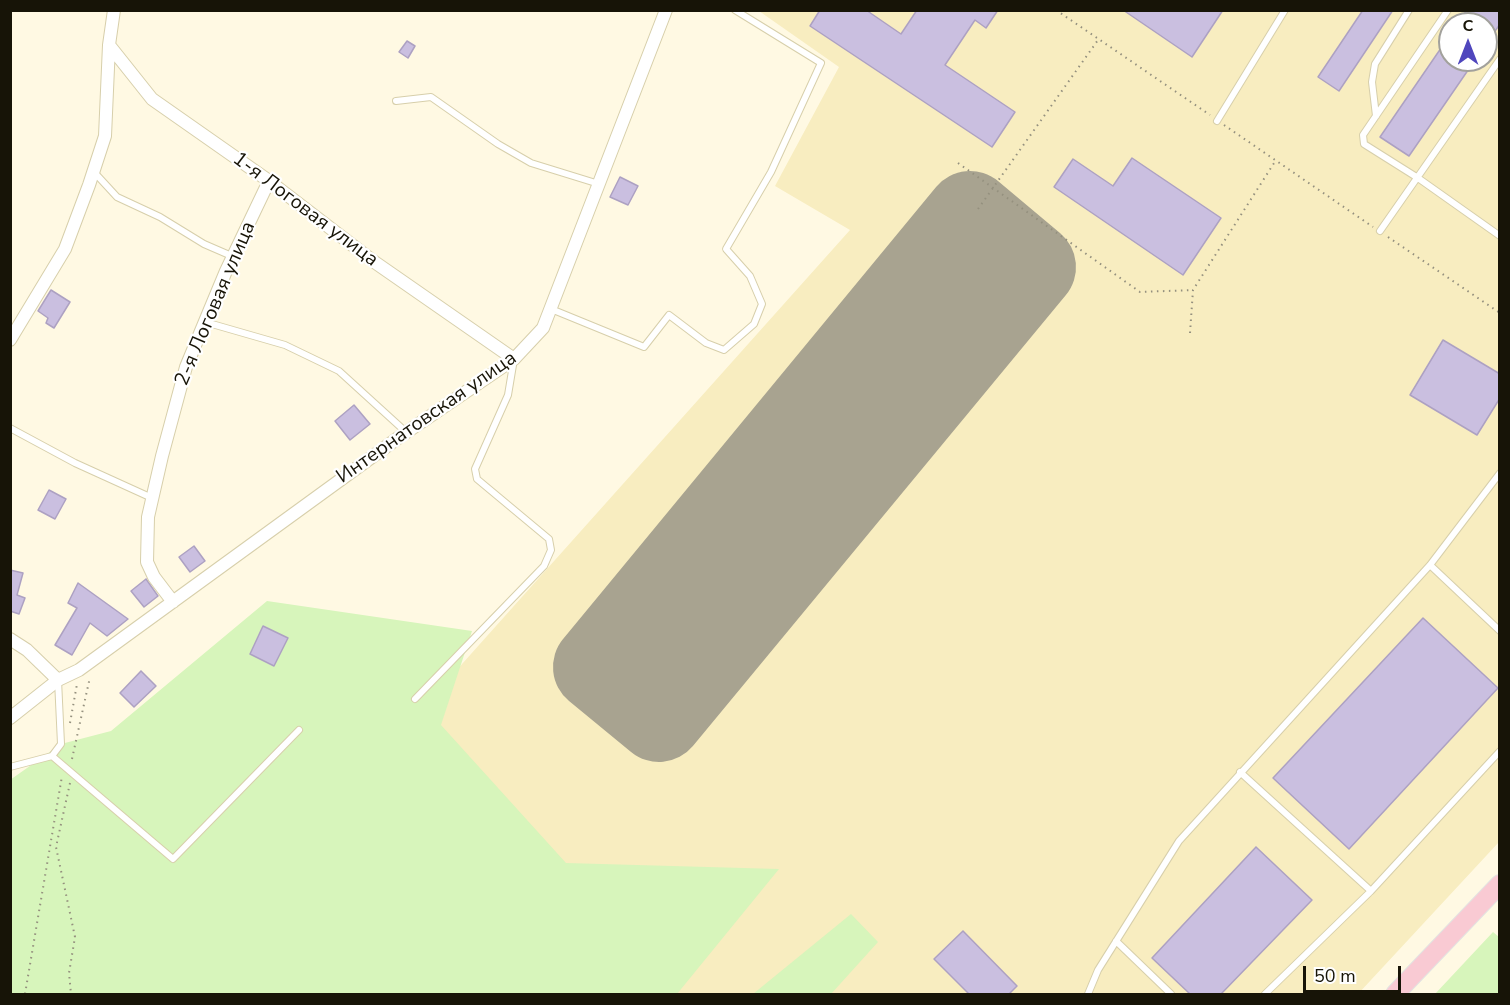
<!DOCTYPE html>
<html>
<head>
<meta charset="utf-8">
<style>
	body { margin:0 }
	#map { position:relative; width:1510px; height:1005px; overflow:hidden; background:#fff9e3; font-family:"Nunito Sans",sans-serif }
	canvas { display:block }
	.frame { position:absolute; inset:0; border:12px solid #171407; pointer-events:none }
	.north { position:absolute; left:1438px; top:12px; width:60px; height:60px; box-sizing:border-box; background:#fff; border:2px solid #a2a19c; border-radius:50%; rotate:0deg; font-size:16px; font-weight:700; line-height:24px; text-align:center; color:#171407 }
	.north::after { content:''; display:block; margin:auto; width:21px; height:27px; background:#4f46bd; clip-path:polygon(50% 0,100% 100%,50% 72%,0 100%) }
	.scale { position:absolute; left:1303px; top:966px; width:98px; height:27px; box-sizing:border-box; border:3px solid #171407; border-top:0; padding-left:8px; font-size:18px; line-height:21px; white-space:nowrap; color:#171407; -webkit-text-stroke:4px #fff; paint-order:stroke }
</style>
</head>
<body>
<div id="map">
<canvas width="1510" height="1005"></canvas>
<div class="frame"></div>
<div class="north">С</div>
<div class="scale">50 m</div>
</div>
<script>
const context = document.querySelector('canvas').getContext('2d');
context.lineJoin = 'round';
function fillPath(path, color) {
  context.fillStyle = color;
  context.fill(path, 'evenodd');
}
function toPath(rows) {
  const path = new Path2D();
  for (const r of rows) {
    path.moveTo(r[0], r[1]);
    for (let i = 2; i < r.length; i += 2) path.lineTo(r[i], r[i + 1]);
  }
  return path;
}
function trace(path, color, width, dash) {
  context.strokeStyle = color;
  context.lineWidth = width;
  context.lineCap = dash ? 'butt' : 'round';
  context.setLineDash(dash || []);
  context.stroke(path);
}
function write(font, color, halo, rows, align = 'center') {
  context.font = font + ' "Nunito Sans",sans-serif';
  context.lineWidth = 4.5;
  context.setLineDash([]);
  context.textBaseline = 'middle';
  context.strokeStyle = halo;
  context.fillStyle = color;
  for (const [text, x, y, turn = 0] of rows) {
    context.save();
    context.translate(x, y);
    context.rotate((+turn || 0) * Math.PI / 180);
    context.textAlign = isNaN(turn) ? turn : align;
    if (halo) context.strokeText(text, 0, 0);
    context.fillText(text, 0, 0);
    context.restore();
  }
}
fillPath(toPath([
	[759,11,1499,11,1499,842,1358,994,167,994,850,230,775,186,839,67],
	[1450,24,1486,24,1486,60,1450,60]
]), '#f8edc0');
fillPath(toPath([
	[267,601,472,631,441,725,566,863,779,869,677,994,11,994,10,780,61,744,111,731],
	[851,914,878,942,831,994,753,994],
	[1493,932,1499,937,1499,994,1435,994]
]), '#d7f5bb');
trace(toPath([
	[970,215,1032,267,659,718,597,667,970,215]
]), '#a8a390', 88);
const building = toPath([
	[820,10,866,10,901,34,917,10,998,10,986,28,975,20,945,65,1015,112,992,147,810,26,820,10],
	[1123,10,1223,10,1192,57,1123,10],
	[1363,10,1393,10,1339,91,1318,77,1363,10],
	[1467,10,1500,10,1500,24,1486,44,1486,24,1457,24,1467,10],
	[1450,35,1450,60,1475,60,1409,156,1380,137,1450,35],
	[407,41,415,46,408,58,399,52,407,41],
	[1132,158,1221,218,1183,275,1054,187,1073,159,1113,186,1132,158],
	[620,177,638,186,628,205,610,197,620,177],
	[51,290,70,302,54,328,46,323,48,318,38,311,51,290],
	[1443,340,1500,374,1500,398,1477,435,1410,395,1443,340],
	[354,405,370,424,350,440,335,421,354,405],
	[49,490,66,499,55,519,38,510,49,490],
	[194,546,205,561,190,572,179,557,194,546],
	[10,570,23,573,17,595,25,598,19,614,10,611,10,570],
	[146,579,158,596,144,607,131,591,146,579],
	[78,583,128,619,107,636,90,623,72,655,55,645,77,608,68,603,78,583],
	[1423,618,1498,688,1349,849,1273,778,1423,618],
	[263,626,288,638,274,666,250,654,263,626],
	[141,671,156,686,134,707,120,693,141,671],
	[1256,847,1312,900,1221,994,1190,994,1152,958,1256,847],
	[963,931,1017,986,1009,994,969,994,934,959,963,931]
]);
fillPath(building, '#cabfe0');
trace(building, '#ada1c2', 1.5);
const lane = toPath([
	[1448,10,1363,135,1364,144,1418,178,1500,236],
	[396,101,431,97,498,144,531,163,599,184],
	[1376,116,1372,82,1375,64,1409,10],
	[1217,121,1285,10],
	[94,172,117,197,160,217,204,244,234,257],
	[1380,231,1500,59],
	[551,309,644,347,669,315,706,343,724,350,754,324,762,304,750,276,726,249,771,172,821,63,735,10],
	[205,322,285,345,339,371,406,432],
	[10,428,75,463,152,498],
	[1430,565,1500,631],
	[415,699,544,566,551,550,549,539,477,479,475,469,508,395,514,359],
	[52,756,173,859,299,730],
	[10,767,52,756,61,744,58,680],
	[1240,772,1371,891,1265,994],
	[1371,891,1500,751],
	[1116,941,1171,994],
	[1088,994,1098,970,1179,841,1430,565,1500,473]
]);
const street = toPath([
	[109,45,152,99,269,181,373,261,514,359],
	[10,340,65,249,89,185,105,136,109,45,114,10],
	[173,602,154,577,147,562,148,517,162,456,186,367,226,271,269,181],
	[10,639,27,650,58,680],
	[10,718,58,680,79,670,398,438,514,359,543,328,666,10]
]);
const primary = toPath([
	[1395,994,1500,884]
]);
trace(lane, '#d7cfab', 8);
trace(street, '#d7cfab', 14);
trace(primary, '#e3e3e1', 20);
trace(toPath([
	[1056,10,1210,115],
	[1224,125,1373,227],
	[958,163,1140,292,1193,290],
	[978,209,1098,40],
	[1388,237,1500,313],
	[1190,333,1193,290,1276,160],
	[70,723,77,684],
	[72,759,90,677],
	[70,783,56,847,75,937,69,973,71,994],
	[25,994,62,776]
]), '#94907e', 2, [1.5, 4.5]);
trace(lane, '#fff', 6);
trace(street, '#fff', 12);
trace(primary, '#f9cad3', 18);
write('20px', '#171407', '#fff', [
	["1-я Логовая улица",305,210,37],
	["2-я Логовая улица",216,304,-67],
	["Интернатовская улица",427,418,-35]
]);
</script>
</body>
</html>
